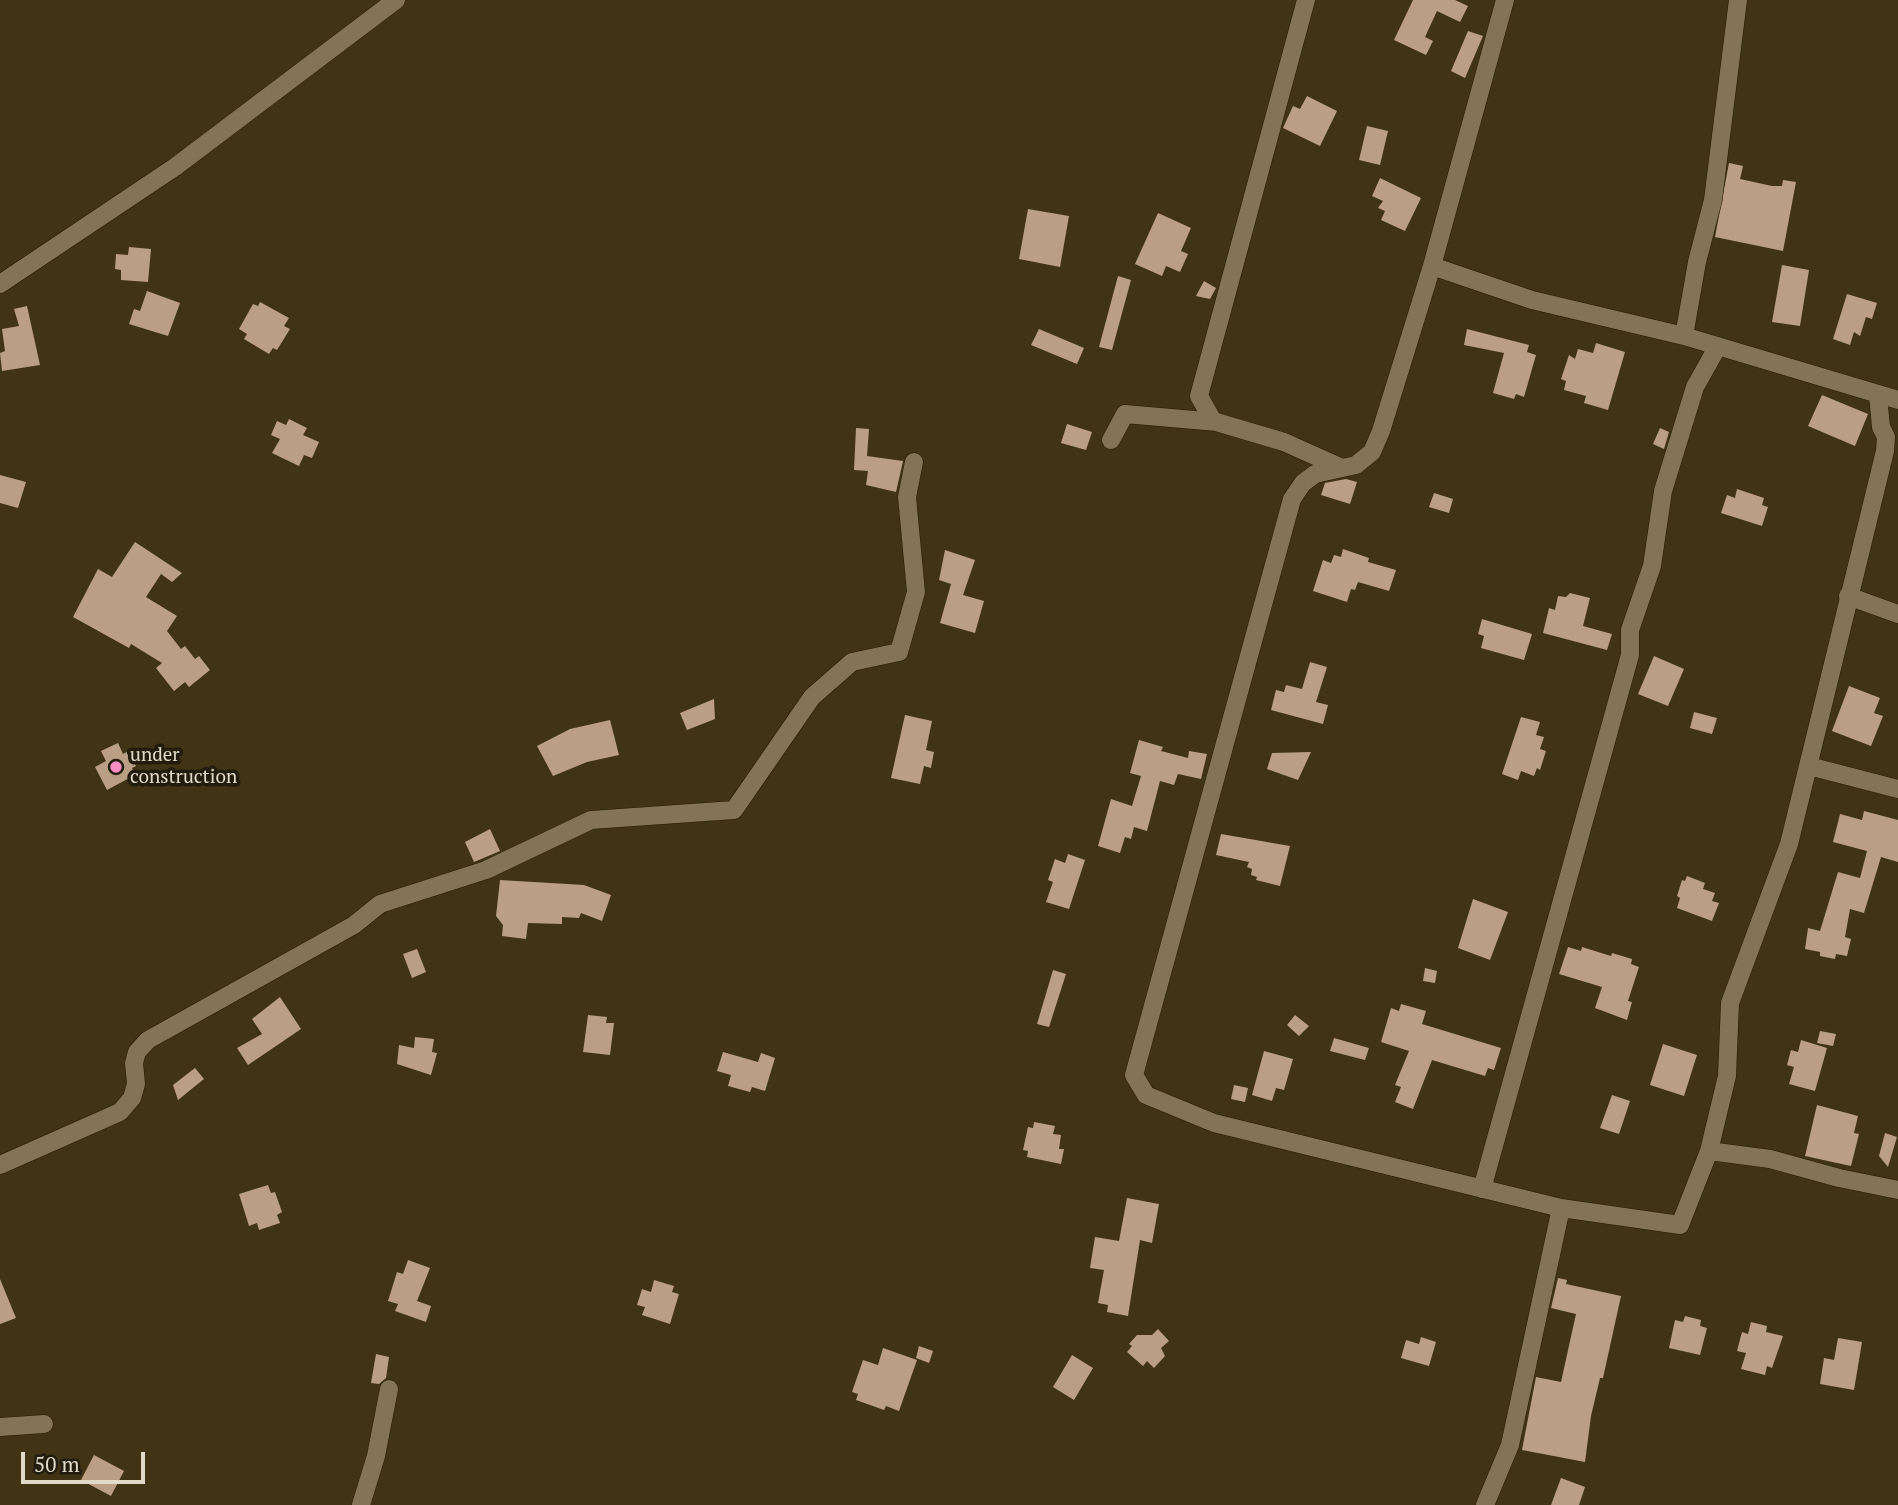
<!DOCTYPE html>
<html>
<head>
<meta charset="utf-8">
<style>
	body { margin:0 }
	#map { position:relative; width:1898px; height:1505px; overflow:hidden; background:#403415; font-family:"PT Serif",serif }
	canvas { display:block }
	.scale { position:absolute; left:21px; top:1452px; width:124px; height:32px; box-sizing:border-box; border:4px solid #e1dac8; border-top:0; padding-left:9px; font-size:21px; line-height:24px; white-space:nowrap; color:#e1dac8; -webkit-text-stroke:5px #221c0f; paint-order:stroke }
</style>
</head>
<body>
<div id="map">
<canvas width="1898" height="1505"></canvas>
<div class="scale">50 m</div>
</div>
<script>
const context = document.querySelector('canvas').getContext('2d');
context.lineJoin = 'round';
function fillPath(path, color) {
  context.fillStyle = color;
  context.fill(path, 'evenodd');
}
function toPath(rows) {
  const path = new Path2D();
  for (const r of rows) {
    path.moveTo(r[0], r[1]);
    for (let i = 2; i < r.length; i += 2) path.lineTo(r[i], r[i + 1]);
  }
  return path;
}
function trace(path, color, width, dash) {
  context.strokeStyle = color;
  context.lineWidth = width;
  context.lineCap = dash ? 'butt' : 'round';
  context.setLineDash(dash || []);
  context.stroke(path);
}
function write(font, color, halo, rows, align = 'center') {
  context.font = font + ' "PT Serif",serif';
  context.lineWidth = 7;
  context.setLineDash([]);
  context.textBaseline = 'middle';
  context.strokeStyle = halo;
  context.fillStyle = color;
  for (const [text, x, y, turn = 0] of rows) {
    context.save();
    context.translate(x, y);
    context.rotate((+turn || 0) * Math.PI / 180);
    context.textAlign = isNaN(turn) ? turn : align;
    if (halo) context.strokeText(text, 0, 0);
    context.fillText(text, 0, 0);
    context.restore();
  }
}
fillPath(toPath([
	[1413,0,1455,0,1468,6,1460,22,1437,11,1425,37,1433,41,1426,55,1394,40],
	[1468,31,1483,36,1465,78,1451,71],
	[1307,96,1337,111,1320,146,1283,128,1293,106,1300,109],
	[1367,126,1388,131,1380,165,1359,160],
	[1729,163,1743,166,1740,179,1772,186,1782,186,1783,180,1796,182,1783,251,1715,237],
	[1380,178,1421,198,1405,231,1381,220,1385,211,1378,208,1383,201,1372,196],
	[1028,209,1069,216,1060,267,1019,259],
	[1158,213,1191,228,1181,251,1188,254,1180,272,1166,266,1162,276,1135,264],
	[129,247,151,249,148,282,121,280,121,270,115,269,116,254,128,255],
	[1782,265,1809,270,1800,326,1772,322],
	[1118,276,1131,280,1112,350,1099,347],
	[1204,281,1216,288,1210,299,1196,296],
	[147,291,180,303,168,336,129,324,134,309,140,311],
	[1847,294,1877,303,1872,319,1866,317,1860,336,1854,332,1850,345,1833,339],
	[260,302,289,318,284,326,290,329,277,350,273,348,269,354,244,339,247,334,239,329,253,304,258,306],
	[27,306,40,365,2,371,0,353,5,351,2,329,19,326,14,309],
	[1039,329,1084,348,1077,364,1031,345],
	[1467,329,1529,345,1527,352,1536,355,1524,397,1516,394,1514,399,1493,393,1504,353,1464,345],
	[1596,343,1625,352,1608,410,1584,403,1586,396,1564,390,1566,381,1561,379,1569,355,1575,359,1578,349,1593,353],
	[1822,395,1868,414,1855,446,1808,426],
	[289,419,307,428,303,435,319,442,312,458,304,455,299,466,272,453,280,439,271,435,277,421,286,425],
	[1067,424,1092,432,1086,450,1061,443],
	[856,428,869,429,867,456,903,461,896,492,866,485,868,471,854,470],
	[1660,428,1669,432,1664,449,1653,444],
	[0,475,26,482,18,508,0,503],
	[1346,479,1357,482,1350,504,1321,495,1325,483],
	[1737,489,1764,498,1762,505,1768,507,1762,526,1721,513,1727,495,1735,498],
	[1434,493,1453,499,1449,513,1429,507],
	[135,542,182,573,172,582,161,574,146,597,177,616,167,631,181,649,185,646,195,659,199,656,210,670,189,687,185,682,174,691,156,668,162,663,131,644,129,648,73,617,98,569,112,577],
	[1343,549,1369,558,1368,562,1396,570,1389,591,1358,582,1355,590,1351,589,1347,602,1313,591,1323,560,1331,563,1334,555,1341,557],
	[945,550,975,560,963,595,984,601,975,633,940,623,951,584,939,580],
	[1570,593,1590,598,1583,626,1612,634,1607,650,1543,633,1549,608,1555,610,1558,596,1566,597],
	[1482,619,1532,634,1524,660,1481,648,1484,636,1478,634],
	[1654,656,1684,669,1668,706,1638,694],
	[1310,662,1327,667,1316,702,1328,705,1323,724,1271,710,1276,690,1284,692,1286,685,1302,689],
	[1849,686,1880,698,1874,713,1883,716,1871,746,1832,731],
	[714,699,715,719,687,730,680,713],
	[1694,712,1717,718,1712,734,1690,728],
	[905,715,932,721,926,750,934,752,931,768,924,766,920,784,891,778],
	[1521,717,1540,722,1536,735,1544,737,1540,749,1546,751,1540,770,1537,768,1534,776,1521,771,1518,780,1502,774],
	[610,720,619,755,587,762,553,776,537,746,570,729],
	[1139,740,1163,747,1161,751,1188,758,1189,751,1207,754,1201,779,1178,774,1174,785,1160,781,1147,831,1134,827,1131,839,1125,837,1120,853,1098,846,1111,799,1132,806,1141,776,1130,773],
	[118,743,123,754,128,751,136,766,132,768,135,775,107,790,95,767,106,761,101,751],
	[1311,752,1298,780,1267,769,1272,753],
	[1864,811,1898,820,1898,862,1881,857,1864,913,1850,909,1845,937,1851,939,1847,956,1836,954,1835,959,1820,956,1820,952,1805,949,1808,928,1820,931,1838,872,1860,878,1867,851,1833,842,1840,814,1862,820],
	[490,829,500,851,474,862,465,842],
	[1221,834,1290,846,1280,886,1256,880,1257,877,1251,875,1252,869,1247,867,1249,862,1216,855],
	[1068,854,1085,860,1069,909,1046,902,1053,882,1048,880,1055,859,1065,863],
	[1687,876,1705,883,1703,889,1715,893,1712,901,1719,903,1712,921,1677,908,1680,898,1677,896,1682,880,1685,881],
	[500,880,584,885,611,895,602,921,581,913,579,918,562,917,562,924,528,923,526,939,502,936,503,925,496,916],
	[1473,899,1508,912,1490,960,1458,948],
	[1568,947,1581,951,1582,947,1611,956,1612,953,1632,959,1631,964,1639,967,1628,1001,1632,1002,1627,1020,1595,1008,1602,987,1559,974],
	[417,949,426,972,412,978,403,954],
	[1425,968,1437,971,1435,983,1423,981],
	[1053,970,1066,974,1049,1027,1037,1024],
	[280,997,301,1029,248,1065,237,1048,262,1034,252,1019],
	[1401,1004,1426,1011,1422,1024,1501,1048,1494,1070,1488,1068,1485,1076,1432,1060,1413,1109,1395,1102,1401,1087,1395,1085,1409,1051,1381,1042,1391,1008,1399,1011],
	[588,1015,607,1017,606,1023,614,1023,610,1055,583,1052],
	[1295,1015,1309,1026,1299,1036,1287,1025],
	[1820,1031,1836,1034,1833,1046,1817,1043],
	[415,1037,434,1039,432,1052,437,1053,431,1075,397,1064,399,1045,414,1048],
	[1334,1038,1369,1048,1365,1060,1330,1051],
	[1801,1040,1827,1048,1815,1091,1789,1084,1794,1067,1787,1065,1791,1050,1798,1052],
	[1663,1044,1697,1055,1684,1096,1650,1085],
	[1264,1051,1293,1059,1284,1090,1276,1088,1272,1101,1252,1095],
	[723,1052,758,1062,761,1053,775,1058,765,1091,752,1087,750,1092,728,1086,731,1075,717,1071],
	[195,1068,204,1079,178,1100,173,1085],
	[1234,1085,1248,1088,1245,1102,1231,1099],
	[1612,1095,1630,1101,1619,1134,1600,1128],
	[1817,1105,1858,1116,1854,1133,1859,1134,1851,1166,1805,1156],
	[1034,1122,1055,1126,1053,1134,1061,1135,1059,1149,1064,1149,1061,1164,1027,1157,1028,1151,1023,1150,1028,1127,1033,1128],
	[1885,1133,1897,1137,1888,1167,1879,1156],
	[268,1185,271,1193,275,1192,282,1212,277,1215,280,1223,259,1230,257,1223,249,1226,239,1194],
	[1127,1198,1159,1204,1152,1243,1140,1240,1128,1316,1107,1312,1108,1305,1098,1303,1104,1270,1090,1268,1095,1237,1119,1241],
	[408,1260,430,1268,417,1301,431,1306,426,1322,395,1311,398,1304,388,1301,397,1272,403,1274],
	[1558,1278,1567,1280,1566,1284,1621,1296,1603,1378,1600,1378,1591,1416,1585,1462,1522,1450,1536,1377,1561,1382,1576,1314,1551,1308],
	[0,1279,16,1318,0,1324],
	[654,1280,674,1286,672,1292,679,1294,670,1324,642,1315,645,1307,637,1305,642,1289,651,1292],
	[1685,1316,1701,1320,1700,1326,1707,1328,1700,1355,1669,1348,1675,1320,1683,1322],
	[1751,1322,1767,1326,1766,1332,1783,1336,1772,1368,1767,1366,1765,1375,1741,1369,1746,1353,1737,1351,1742,1332,1748,1334],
	[1158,1329,1169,1341,1161,1348,1165,1356,1154,1368,1147,1361,1143,1366,1127,1352,1132,1346,1129,1344,1137,1335,1152,1335],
	[1421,1337,1436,1342,1429,1366,1401,1358,1406,1340,1419,1344],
	[1838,1338,1862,1342,1854,1390,1820,1384,1824,1358,1834,1360],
	[919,1346,933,1351,929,1363,916,1358],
	[883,1348,917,1360,899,1411,886,1406,884,1410,856,1400,858,1394,852,1392,863,1360,878,1365],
	[376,1354,389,1357,386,1378,379,1384,371,1383],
	[1072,1355,1093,1368,1074,1400,1053,1387],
	[94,1455,124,1471,111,1496,81,1480],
	[1561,1478,1585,1487,1579,1505,1551,1505]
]), '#ba9f84');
const street = toPath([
	[1306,0,1199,396,1213,421,1284,442,1342,468],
	[1505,0,1432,266,1532,300,1684,336,1898,400],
	[1432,266,1381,431,1372,452,1356,465,1315,474,1303,483,1292,499,1134,1075,1146,1095,1214,1123,1561,1208],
	[0,284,175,167,396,0],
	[1684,336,1697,262,1713,200,1738,0],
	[1111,440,1125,414,1217,422],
	[1848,596,1898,614],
	[1809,766,1898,789],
	[1709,1151,1727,1076,1730,1003,1789,844,1885,451,1886,437,1881,427,1878,396],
	[0,1165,120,1112,132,1098,136,1084,134,1063,137,1052,148,1040,354,925,380,904,486,870,591,820,734,810,812,697,852,662,899,652,916,592,907,497,914,462],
	[1482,1189,1630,655,1630,630,1652,566,1663,491,1695,387,1718,346],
	[0,1427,44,1424],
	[361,1505,376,1456,389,1389],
	[1485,1505,1510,1445,1561,1208,1680,1225,1709,1151,1770,1159,1839,1178,1898,1190]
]);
trace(street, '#271b00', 19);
trace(street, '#827454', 18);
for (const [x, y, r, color] of [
	[116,767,7,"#fb8fc4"]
]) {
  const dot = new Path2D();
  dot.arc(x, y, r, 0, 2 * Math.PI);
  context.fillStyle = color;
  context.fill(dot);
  trace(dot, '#221c0f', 2.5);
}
write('19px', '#e1dac8', '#221c0f', [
	["under",130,756],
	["construction",130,778]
], 'left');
</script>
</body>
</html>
